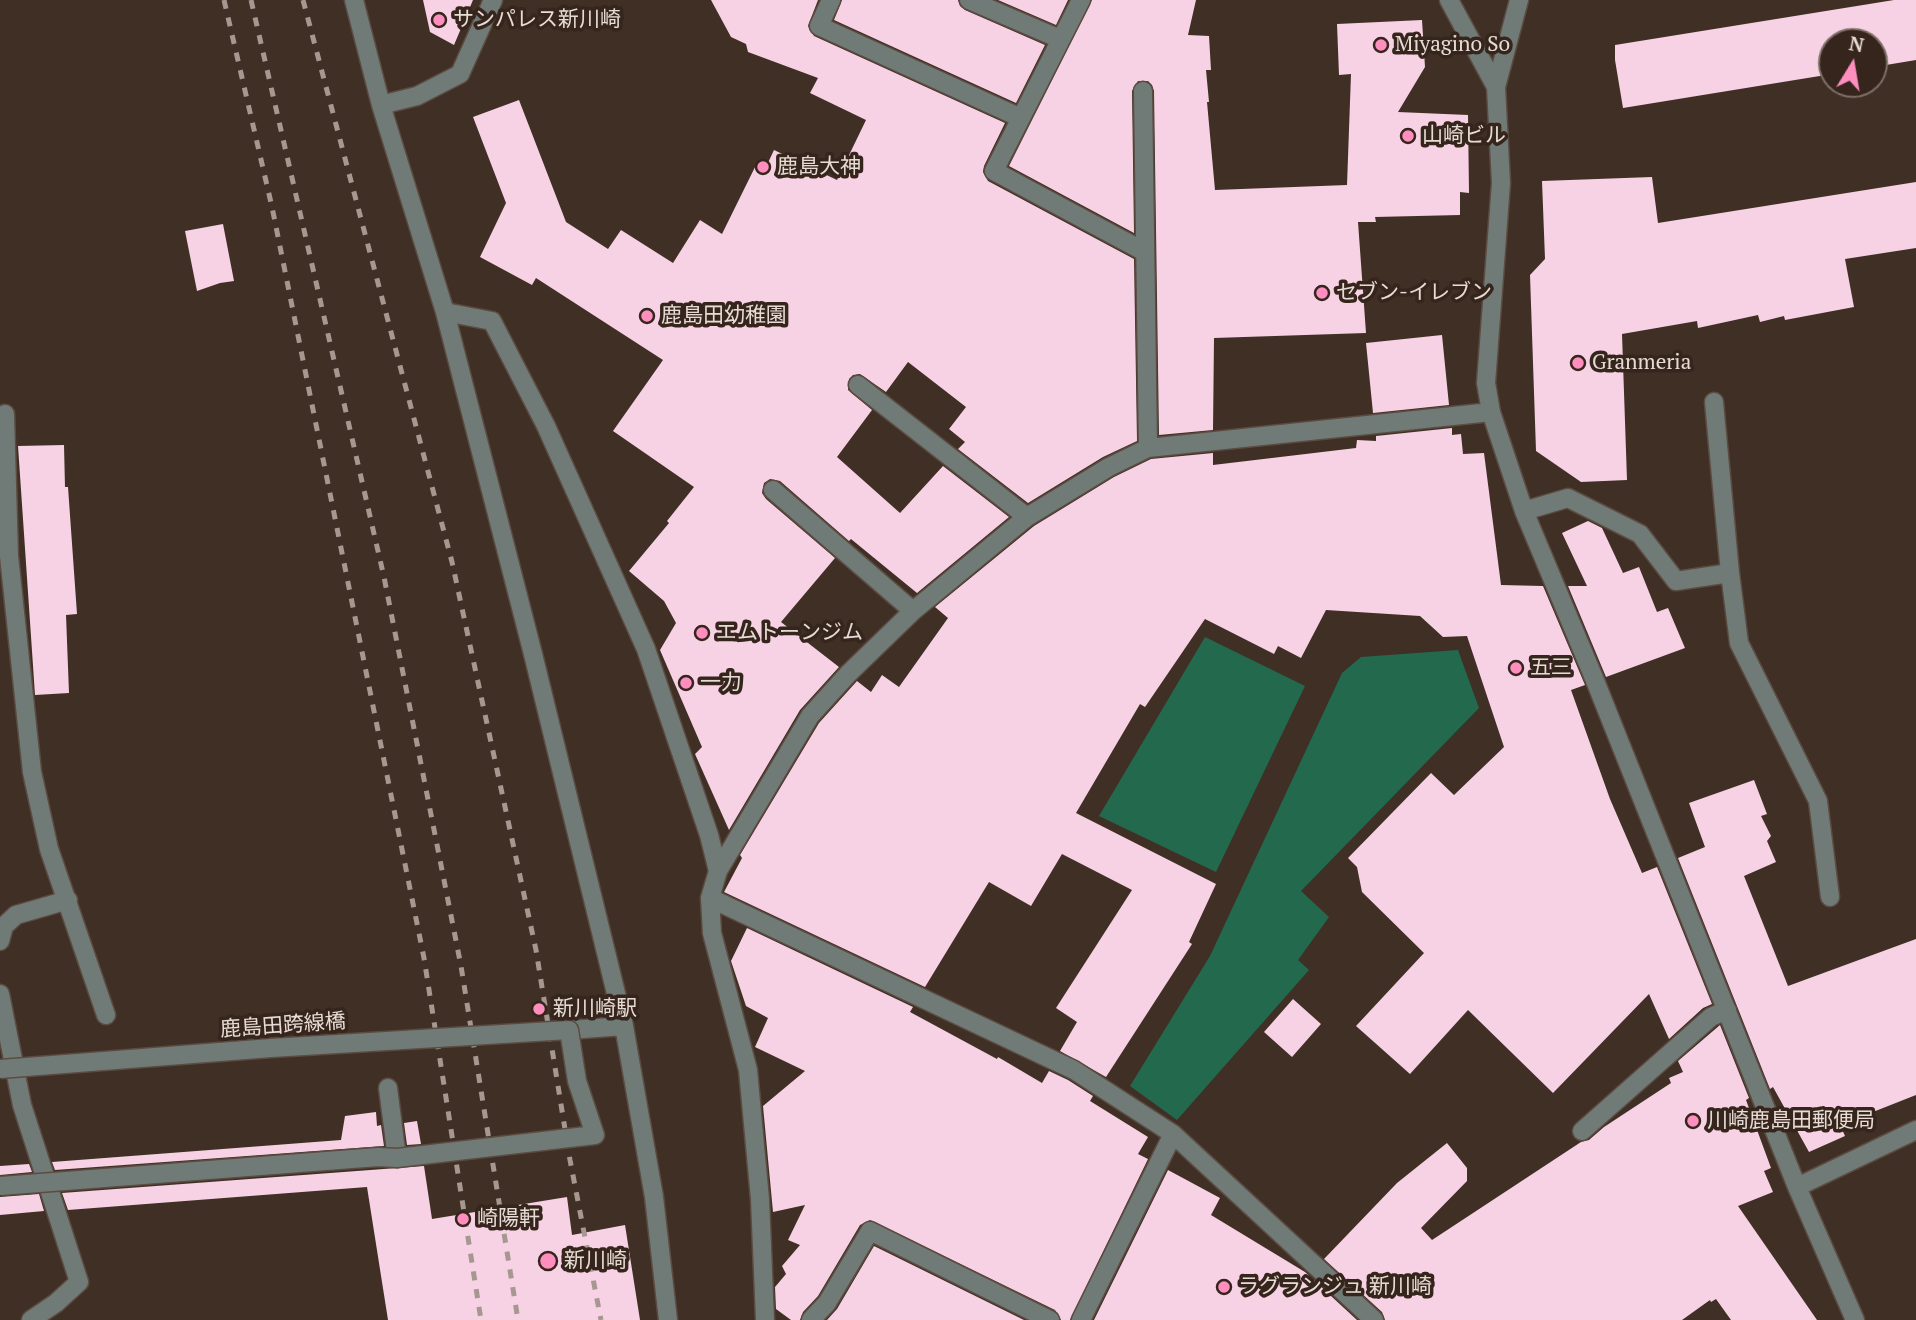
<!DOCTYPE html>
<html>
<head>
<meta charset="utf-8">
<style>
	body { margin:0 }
	#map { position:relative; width:1916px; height:1320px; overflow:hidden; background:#402f25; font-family:"PT Serif",serif }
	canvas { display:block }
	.north { position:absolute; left:1818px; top:28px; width:70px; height:70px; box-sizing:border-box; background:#36251c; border:2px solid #7d6e66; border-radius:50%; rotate:11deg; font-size:19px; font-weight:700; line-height:28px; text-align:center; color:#e7dcd5 }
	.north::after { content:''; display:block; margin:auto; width:24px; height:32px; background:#fd8ebe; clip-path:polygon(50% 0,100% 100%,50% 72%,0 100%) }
</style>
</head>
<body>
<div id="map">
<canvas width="1916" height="1320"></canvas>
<div class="north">N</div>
</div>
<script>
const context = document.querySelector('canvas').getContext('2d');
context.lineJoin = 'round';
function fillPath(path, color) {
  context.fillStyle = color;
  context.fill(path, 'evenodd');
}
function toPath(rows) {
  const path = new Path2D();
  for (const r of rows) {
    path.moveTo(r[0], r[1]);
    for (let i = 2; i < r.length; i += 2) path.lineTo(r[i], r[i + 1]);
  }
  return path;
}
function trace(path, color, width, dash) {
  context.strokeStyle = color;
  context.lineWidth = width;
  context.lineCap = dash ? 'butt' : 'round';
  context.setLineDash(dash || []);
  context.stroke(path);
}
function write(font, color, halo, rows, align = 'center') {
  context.font = font + ' "PT Serif","Noto Sans JP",serif';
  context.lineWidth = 7;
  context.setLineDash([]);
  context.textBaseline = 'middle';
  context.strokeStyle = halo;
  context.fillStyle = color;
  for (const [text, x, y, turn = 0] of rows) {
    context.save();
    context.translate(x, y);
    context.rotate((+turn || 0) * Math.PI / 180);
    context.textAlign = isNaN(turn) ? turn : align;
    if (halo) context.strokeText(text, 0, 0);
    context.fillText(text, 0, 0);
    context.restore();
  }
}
fillPath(toPath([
	[1205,637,1305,686,1216,872,1099,816],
	[1458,650,1479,708,1301,891,1329,917,1298,960,1309,970,1177,1120,1130,1086,1210,956,1342,673,1361,657]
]), '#23694e');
fillPath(toPath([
	[423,0,473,0,454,45,430,32],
	[711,0,818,0,808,26,814,36,1005,123,984,166,983,172,988,181,1134,259,1137,441,1103,457,1028,503,958,449,965,442,949,429,966,407,908,362,886,392,860,374,853,375,849,379,848,390,872,410,837,457,900,513,943,466,1009,517,917,593,851,539,849,541,780,481,770,479,764,483,762,493,766,499,835,558,781,622,839,667,800,710,729,830,695,754,702,747,660,650,676,623,664,601,629,571,669,523,667,521,694,487,613,431,663,360,536,278,532,285,480,257,506,203,473,117,519,100,566,222,608,249,621,230,673,263,700,220,722,234,757,163,766,167,774,150,837,180,866,120,810,93,818,78,748,52,746,44,731,37],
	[842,0,958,0,960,6,965,10,1045,45,1016,103,834,20],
	[998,0,1068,0,1056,25],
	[1092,0,1196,0,1188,35,1209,36,1211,70,1206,70,1209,102,1207,102,1215,190,1347,185,1351,74,1339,75,1337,24,1422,20,1425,67,1398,112,1468,115,1469,193,1460,192,1460,215,1375,217,1376,222,1358,222,1366,333,1214,338,1213,430,1159,435,1154,91,1152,85,1148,81,1138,81,1132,91,1134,233,1009,166],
	[1894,0,1916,0,1916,60,1874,67,1874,42,1832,42,1832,74,1623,108,1615,60,1615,45],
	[1652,177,1658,223,1916,182,1916,248,1845,259,1854,307,1785,320,1784,316,1760,322,1758,315,1698,328,1697,321,1622,334,1627,480,1581,482,1536,451,1530,275,1545,259,1542,181],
	[223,224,234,281,220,283,197,291,185,231],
	[1442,335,1449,405,1373,413,1366,343],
	[1452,428,1452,435,1461,434,1463,454,1484,453,1501,585,1543,586,1585,685,1571,690,1610,799,1642,873,1657,867,1712,1004,1703,1008,1669,1039,1649,994,1553,1093,1468,1010,1410,1074,1356,1026,1424,953,1362,892,1357,867,1348,858,1431,773,1454,795,1504,747,1467,636,1443,637,1420,616,1326,610,1301,658,1278,646,1274,654,1205,619,1145,707,1140,704,1076,813,1216,884,1189,942,1192,944,1106,1077,1060,1051,1077,1022,1056,1008,1132,890,1062,854,1031,906,989,882,925,987,724,892,742,858,740,855,819,723,857,681,871,692,882,675,899,687,948,618,935,607,1034,526,1114,477,1151,459,1213,453,1213,465,1356,448,1357,440,1376,441,1376,436],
	[64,445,65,487,68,487,77,614,66,615,69,693,35,695,18,446],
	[1588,521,1602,528,1623,573,1639,567,1657,612,1668,608,1685,648,1606,677,1568,586,1587,586,1562,533],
	[1754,780,1767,814,1761,816,1771,836,1767,841,1776,862,1744,876,1788,986,1916,939,1916,1095,1840,1125,1845,1136,1809,1152,1773,1087,1770,1089,1678,858,1705,847,1689,803],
	[747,928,913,1007,910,1012,997,1059,998,1057,1042,1083,1049,1071,1068,1080,1093,1096,1090,1101,1148,1137,1138,1154,1148,1159,1070,1320,1061,1320,1055,1310,870,1220,860,1225,818,1296,803,1312,800,1320,791,1320,776,1309,775,1287,786,1274,782,1266,800,1245,788,1240,805,1205,773,1212,763,1106,805,1071,755,1047,768,1018,746,1006,731,961],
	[1293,999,1321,1024,1292,1057,1264,1032],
	[1720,1025,1749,1098,1746,1100,1771,1168,1764,1171,1773,1192,1738,1206,1817,1320,1731,1320,1716,1299,1711,1302,1710,1300,1682,1320,1385,1320,1382,1312,1324,1259,1397,1183,1447,1143,1467,1168,1467,1181,1421,1228,1432,1240,1581,1142,1589,1140,1604,1127,1671,1083,1669,1078,1683,1072,1678,1061],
	[376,1112,377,1126,381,1125,384,1146,55,1170,52,1162,341,1140,345,1116],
	[417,1121,421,1144,407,1145,404,1123],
	[29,1164,32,1172,0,1175,0,1166],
	[424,1166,432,1219,567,1197,572,1235,625,1225,640,1320,388,1320,367,1187,68,1210,62,1193],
	[1168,1170,1220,1198,1211,1215,1305,1272,1357,1320,1094,1320],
	[39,1194,44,1211,0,1215,0,1197],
	[874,1246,1024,1320,827,1320,837,1309]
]), '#f7d2e4');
const minor = toPath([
	[354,0,381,105,445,312,533,654,624,1026,654,1197,668,1320],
	[831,0,819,26,1021,118],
	[969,0,1060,39],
	[1081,0,994,171,1145,252],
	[1449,0,1496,87,1501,183,1486,383,1491,412,1524,511,1594,678,1797,1187,1855,1320],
	[1496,87,1519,0],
	[1143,91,1148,448],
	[381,105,417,96,460,74,493,0],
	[445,312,492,321,546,426,646,649,709,835,718,871,710,898,1074,1070,1173,1134,1374,1320],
	[858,385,1027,517],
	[5,414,9,556,32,772,49,849,106,1015],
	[773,490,913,611],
	[1524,511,1568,498,1640,534,1676,581,1730,573,1714,402],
	[1730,573,1739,643,1818,801,1830,897],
	[718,871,810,716,848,674,913,611,1027,517,1109,467,1148,448,1491,412],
	[710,898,712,933,748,1070,760,1199,765,1320],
	[0,941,4,926,16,915,68,900],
	[0,994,22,1105,79,1282,56,1303,31,1320],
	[569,1030,624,1026],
	[388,1088,397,1158],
	[1582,1131,1711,1017,1727,1010],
	[1797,1187,1916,1130],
	[811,1320,827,1303,870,1231,1050,1320],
	[1081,1320,1173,1134]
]);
trace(minor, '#5b4b41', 21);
trace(minor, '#707b77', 18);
trace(toPath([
	[224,0,272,207,424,958,481,1320],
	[251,0,384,577,461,966,518,1320],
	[303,0,452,562,536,950,570,1160,601,1320]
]), '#a69890', 5, [9, 9]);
const minorBridge = toPath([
	[0,1069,271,1048,569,1030,577,1081,595,1135,397,1158,378,1157,0,1186]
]);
trace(minorBridge, '#5b4b41', 21, []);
trace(minorBridge, '#707b77', 18);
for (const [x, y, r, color] of [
	[439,20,7,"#fd8ebe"],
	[1381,45,7,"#fd8ebe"],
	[1408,136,7,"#fd8ebe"],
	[763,167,7,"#fd8ebe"],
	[1322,293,7,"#fd8ebe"],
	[647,316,7,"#fd8ebe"],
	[1578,363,7,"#fd8ebe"],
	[702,633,7,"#fd8ebe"],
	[1516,668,7,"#fd8ebe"],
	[686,683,7,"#fd8ebe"],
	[539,1009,7,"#fd8ebe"],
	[1693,1121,7,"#fd8ebe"],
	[463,1219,7,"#fd8ebe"],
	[548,1261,9,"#fd8ebe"],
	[1224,1287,7,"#fd8ebe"]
]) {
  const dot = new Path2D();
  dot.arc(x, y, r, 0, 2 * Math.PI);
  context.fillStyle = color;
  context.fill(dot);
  trace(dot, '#36251c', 2.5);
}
write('21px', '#e7dcd5', '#36251c', [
	["サンパレス新川崎",453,20],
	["Miyagino So",1395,45],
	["山崎ビル",1422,136],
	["鹿島大神",777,167],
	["セブン-イレブン",1336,293],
	["鹿島田幼稚園",661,316],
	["Granmeria",1592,363],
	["エムトーンジム",716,633],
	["五三",1530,668],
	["一力",700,683],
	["新川崎駅",553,1009],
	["川崎鹿島田郵便局",1707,1121],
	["崎陽軒",477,1219],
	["新川崎",564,1261],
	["ラグランジュ 新川崎",1238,1287]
], 'left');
write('21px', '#e7dcd5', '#36251c', [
	["鹿島田跨線橋",283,1026,-4]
]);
</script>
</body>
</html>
